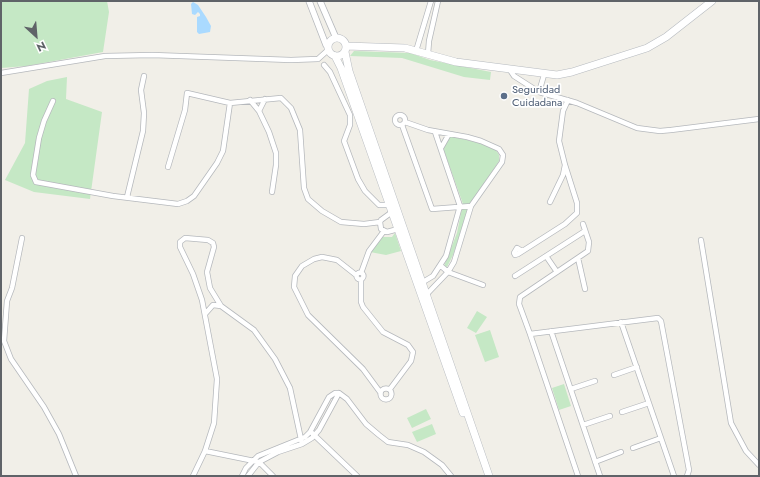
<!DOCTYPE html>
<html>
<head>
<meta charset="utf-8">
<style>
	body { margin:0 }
	#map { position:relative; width:760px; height:477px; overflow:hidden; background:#f1efe8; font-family:Jost,sans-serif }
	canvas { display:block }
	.frame { position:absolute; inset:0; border:2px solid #5f6368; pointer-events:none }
	.north { position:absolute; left:16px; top:16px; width:40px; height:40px; -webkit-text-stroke:3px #fff; paint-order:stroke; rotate:154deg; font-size:11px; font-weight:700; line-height:16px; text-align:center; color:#5f6368 }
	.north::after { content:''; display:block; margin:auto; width:14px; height:18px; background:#5f6368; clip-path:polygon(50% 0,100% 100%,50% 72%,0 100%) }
</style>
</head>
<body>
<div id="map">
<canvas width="760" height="477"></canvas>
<div class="frame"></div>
<div class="north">N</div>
</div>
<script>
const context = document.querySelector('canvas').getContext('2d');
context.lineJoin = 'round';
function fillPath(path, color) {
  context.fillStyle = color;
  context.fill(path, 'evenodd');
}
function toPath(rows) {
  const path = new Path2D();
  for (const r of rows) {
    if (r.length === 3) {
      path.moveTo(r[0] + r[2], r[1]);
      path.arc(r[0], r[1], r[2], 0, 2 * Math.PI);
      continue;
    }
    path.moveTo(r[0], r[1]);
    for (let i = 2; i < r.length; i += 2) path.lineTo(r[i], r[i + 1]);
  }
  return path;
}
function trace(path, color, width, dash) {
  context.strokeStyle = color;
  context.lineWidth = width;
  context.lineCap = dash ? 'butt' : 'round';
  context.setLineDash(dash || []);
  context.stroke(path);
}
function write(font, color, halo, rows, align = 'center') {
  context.font = font + ' Jost,sans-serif';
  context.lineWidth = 3.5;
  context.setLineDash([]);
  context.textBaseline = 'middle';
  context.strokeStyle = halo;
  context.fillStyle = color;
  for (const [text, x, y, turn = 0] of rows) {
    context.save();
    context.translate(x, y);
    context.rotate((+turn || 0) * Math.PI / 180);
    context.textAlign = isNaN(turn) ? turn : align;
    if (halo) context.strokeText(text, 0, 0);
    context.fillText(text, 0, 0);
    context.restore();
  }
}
fillPath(toPath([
	[1,1,107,1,109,12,103,52,27,66,1,68],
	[354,51,410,53,430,60,491,72,490,80,464,77,402,58,350,56],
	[67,77,66,99,102,112,90,199,34,192,5,180,25,143,29,89,47,81],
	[450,136,480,143,496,150,499,155,499,161,472,203,468,204,463,204,443,148],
	[465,208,468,210,453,255,447,267,444,266,457,233,461,213,462,209],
	[395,233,401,251,386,255,370,252,382,237,392,237],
	[477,311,487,317,476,333,467,328],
	[490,330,499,357,485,362,475,335],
	[564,384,571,406,559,410,552,388],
	[426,409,431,419,412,428,407,418],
	[432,424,436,434,417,442,412,432]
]), '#c5e8c5');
fillPath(toPath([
	[193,2,198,5,206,17,211,26,210,32,199,34,197,32,197,17,200,16,200,14,198,12,195,15,192,14,191,4]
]), '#aadaff');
const minor = toPath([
	[416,51,431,1],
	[428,54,429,41,438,1],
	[324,65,330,72,350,115,350,125,344,141,358,179,365,191,379,205,390,205],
	[510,70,514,76,539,92,577,103,637,128,660,131,671,130,759,119],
	[1,73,105,56,152,55,291,60,318,59,328,50],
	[539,92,544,75],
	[250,100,259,111,269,132,276,153,276,165,272,192],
	[53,101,44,121,39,138,33,175,36,182,113,196,178,204,187,201,194,196,217,163,223,151,230,103],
	[259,111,265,99],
	[400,120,5],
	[405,122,428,130,467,137,481,141,499,149,503,155,502,162,471,206,454,262,448,272,427,294],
	[402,125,432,209,471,206],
	[441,148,449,134],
	[168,167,185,110,187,93,230,103,281,98,291,108,300,130,304,188,308,199,322,211,341,222,364,224,380,222],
	[127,197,143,131,144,113,141,90,144,76],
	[550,202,563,175,565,165,559,141,563,111,568,100],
	[392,212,381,220,380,222,381,229,387,232,398,229],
	[583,224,589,242,588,251,520,297,519,304,530,334,658,318,661,321,689,470,687,476],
	[22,238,12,288,7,301,4,341,11,359,44,407,59,434,76,476],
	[701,240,731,423,746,451,759,465],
	[522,251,517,248,514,253,515,255,518,254,565,224,577,213,577,203,565,165],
	[546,256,557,272],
	[578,258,585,289],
	[441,266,448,272,483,285],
	[360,276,3.5],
	[361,273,369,251,384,231],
	[356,275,337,260,322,257,314,259,302,266,295,276,294,287,308,315,363,369,380,392],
	[515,276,585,231],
	[361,280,361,302,363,307,383,332,408,345,413,352,411,361,390,389],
	[423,282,433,276,446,256,460,206,435,132],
	[205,314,213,305,221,306],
	[621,322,674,476],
	[551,331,600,476],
	[530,334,578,476],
	[614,375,637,367],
	[386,394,5.5],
	[571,389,595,381],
	[622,412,649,403],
	[583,425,610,416],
	[312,433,357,476],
	[633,448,661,438],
	[205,451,259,462,273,476],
	[595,462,621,452],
	[193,476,205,451,214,423,217,379,202,300,193,274,180,247,180,242,185,238,208,240,213,243,214,247,207,272,210,288,221,306,254,330,275,359,290,388,302,444],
	[242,476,246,468,258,456,305,437,310,432,329,397,335,393,339,393,347,399,366,424,379,435,388,442,408,445,424,452,442,465,451,476],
	[248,476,259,462,278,452,302,444,312,438,319,430,339,393]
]);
const tertiary = toPath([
	[309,1,326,45,328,47],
	[320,1,336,38]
]);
const secondary = toPath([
	[337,47,9],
	[346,46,405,48,456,62,557,75,572,72,647,48,666,37,712,1],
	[345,52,349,71,489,476],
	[335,56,341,68,463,413]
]);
trace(minor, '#b5b8bc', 6);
trace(tertiary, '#b5b8bc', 7);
trace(secondary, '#b6babf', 8);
trace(minor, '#fff', 4.5);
trace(tertiary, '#fff', 5.5);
trace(secondary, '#fff', 7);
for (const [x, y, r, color] of [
	[504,96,4,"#5c6f8a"]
]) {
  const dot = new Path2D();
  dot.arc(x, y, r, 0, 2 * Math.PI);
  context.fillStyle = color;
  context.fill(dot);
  trace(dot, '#fff', 1.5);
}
write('11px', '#4e5e75', '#fff', [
	["Seguridad",512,90],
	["Cuidadana",512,103]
], 'left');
</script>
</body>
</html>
